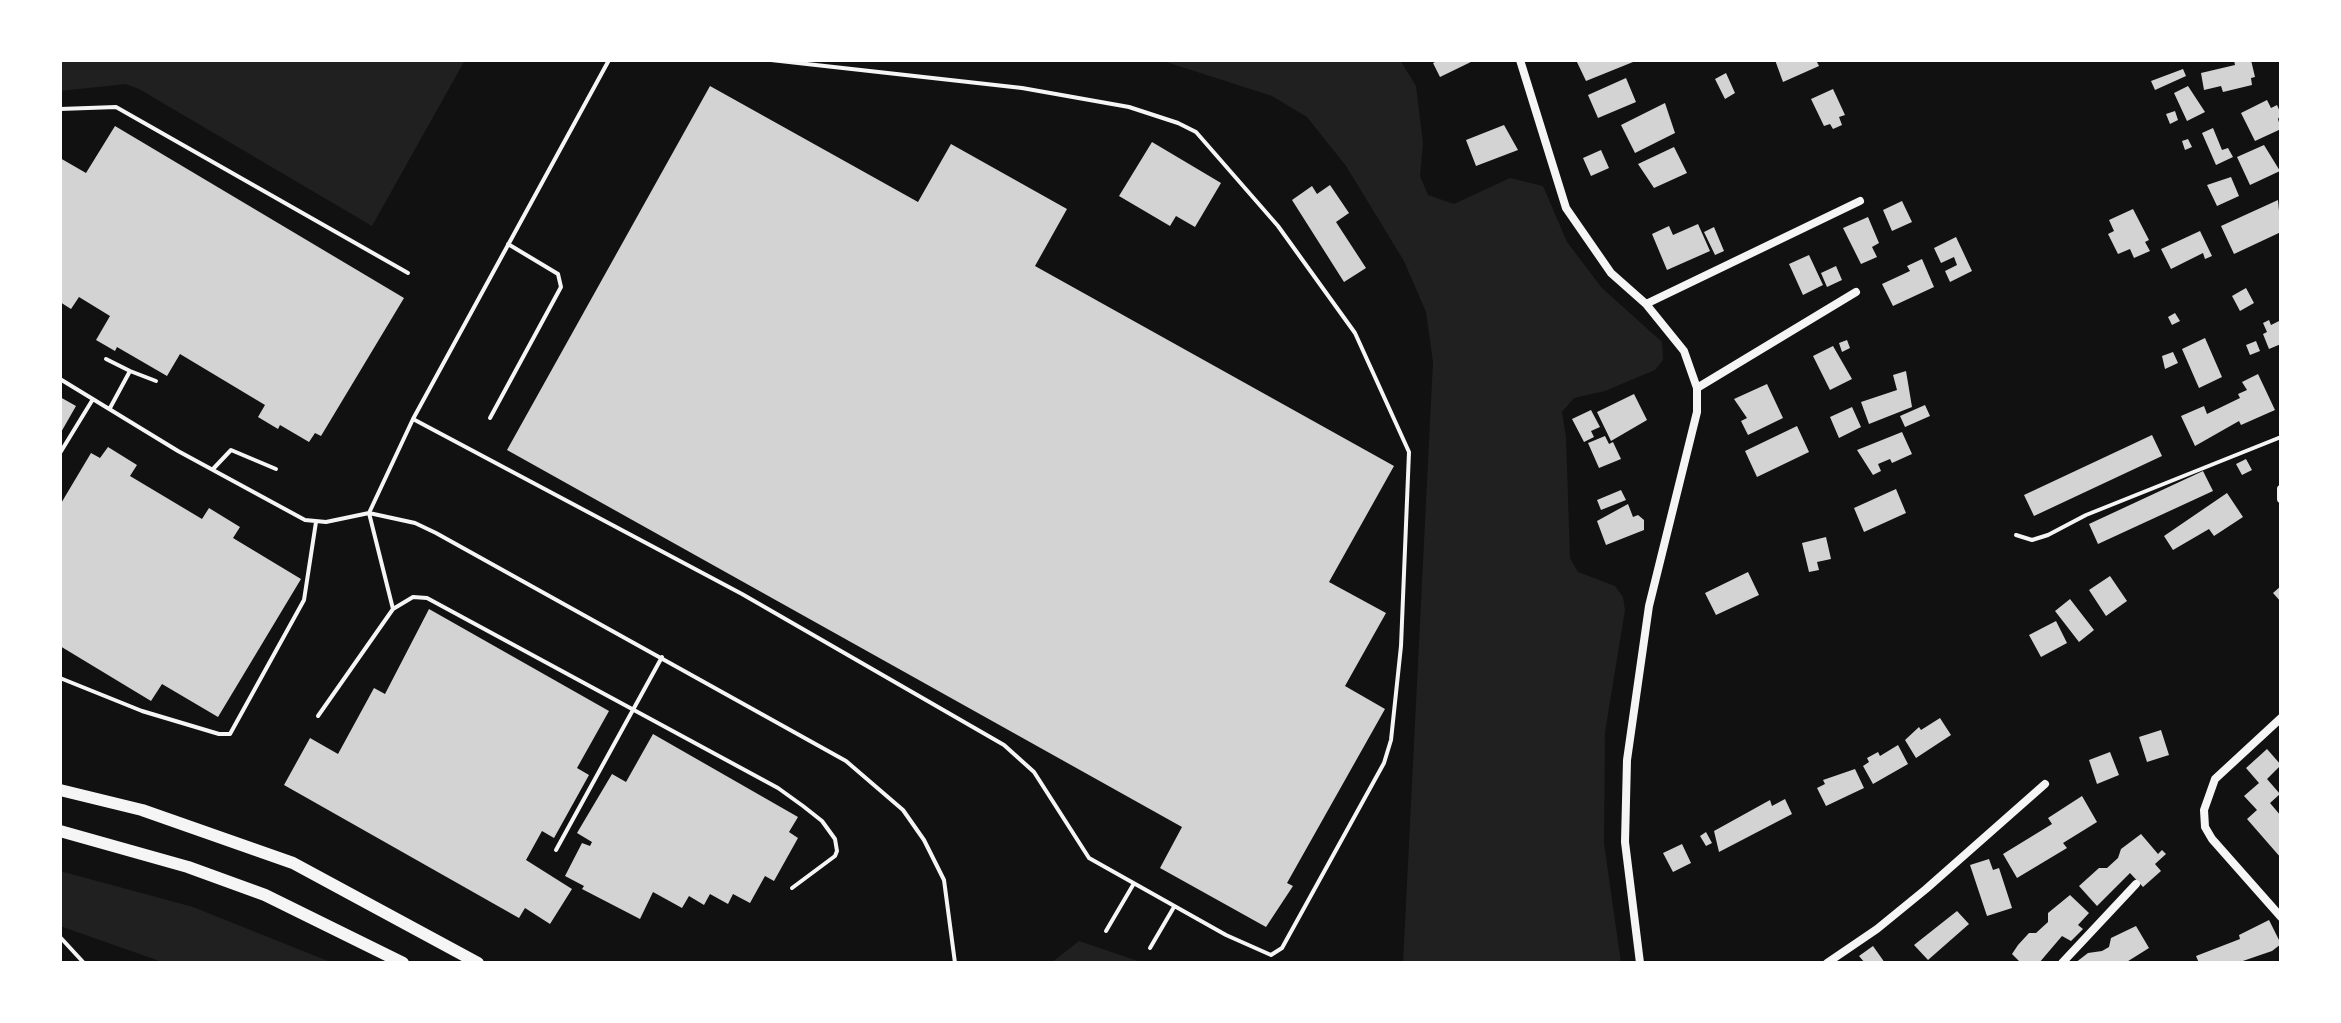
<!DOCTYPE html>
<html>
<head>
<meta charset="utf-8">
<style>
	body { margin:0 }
	#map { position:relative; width:2341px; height:1023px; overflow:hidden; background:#111; font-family:Quicksand,sans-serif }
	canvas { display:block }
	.frame { position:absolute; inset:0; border:62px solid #fff; pointer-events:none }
</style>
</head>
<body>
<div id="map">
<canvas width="2341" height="1023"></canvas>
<div class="frame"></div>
</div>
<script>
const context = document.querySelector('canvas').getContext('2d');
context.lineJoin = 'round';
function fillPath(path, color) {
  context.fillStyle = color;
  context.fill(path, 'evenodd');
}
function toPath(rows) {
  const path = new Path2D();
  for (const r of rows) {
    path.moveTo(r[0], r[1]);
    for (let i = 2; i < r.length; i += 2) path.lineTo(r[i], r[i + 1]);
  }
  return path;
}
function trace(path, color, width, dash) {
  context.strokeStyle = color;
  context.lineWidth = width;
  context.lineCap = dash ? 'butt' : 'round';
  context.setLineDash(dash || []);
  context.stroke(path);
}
fillPath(toPath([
	[60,60,465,60,372,226,139,89,126,84,60,91],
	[1160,60,1400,60,1416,86,1423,143,1420,176,1428,195,1454,204,1510,178,1543,186,1567,242,1602,288,1662,342,1663,360,1655,370,1605,391,1574,398,1562,412,1566,437,1570,558,1578,572,1615,586,1623,597,1625,610,1605,732,1604,843,1621,963,1403,963,1433,362,1426,312,1404,261,1346,166,1307,117,1272,96],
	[60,871,193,907,333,963,165,963,60,926],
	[1079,941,1144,963,1051,963]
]), '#202020');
fillPath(toPath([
	[1439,60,1475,60,1440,77,1433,63],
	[1576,60,1638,60,1586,81],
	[1775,60,1816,60,1819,66,1783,82],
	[2234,60,2251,60,2255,77,2251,78,2252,85,2223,92,2221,86,2204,90,2201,73,2235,65],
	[2183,69,2186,76,2155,90,2151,81],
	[1726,73,1735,93,1725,99,1715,79],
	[1626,78,1636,102,1598,118,1588,95],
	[710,86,918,202,951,144,1067,209,1035,266,1394,466,1329,582,1386,613,1345,686,1385,709,1287,883,1293,886,1266,927,1160,868,1182,827,507,450],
	[2188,86,2205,112,2187,121,2174,93],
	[1833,89,1845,115,1839,117,1842,125,1833,129,1830,124,1824,126,1811,99],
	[2267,100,2271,108,2277,105,2281,114,2278,119,2281,129,2255,141,2241,113],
	[1665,103,1675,133,1635,153,1621,125],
	[2175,111,2178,120,2170,124,2166,114],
	[1504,125,1518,150,1476,166,1466,140],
	[115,126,404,298,321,436,315,433,309,442,280,425,278,429,258,417,265,405,180,354,167,376,117,347,115,351,96,340,110,316,79,297,71,309,60,302,60,158,86,173],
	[2213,128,2222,150,2228,148,2233,157,2216,165,2202,133],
	[2188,139,2192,147,2185,150,2182,141],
	[1152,142,1221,183,1195,227,1176,216,1170,226,1119,196],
	[2264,145,2280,171,2250,185,2237,157],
	[1674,147,1687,173,1654,188,1638,164],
	[1601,150,1609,168,1591,176,1583,158],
	[2231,177,2239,196,2217,206,2207,185],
	[1330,185,1349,213,1336,222,1366,268,1344,282,1292,200,1312,186,1317,194],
	[2278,200,2281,232,2234,254,2221,226],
	[1902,201,1912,222,1892,231,1883,210],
	[2133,209,2149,240,2145,242,2150,251,2134,258,2130,249,2118,254,2108,234,2114,231,2109,220],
	[1868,217,1879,243,1872,247,1877,257,1861,264,1843,228],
	[1698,224,1710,251,1667,270,1652,234,1669,226,1673,235],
	[1714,227,1724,251,1715,255,1704,232],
	[2200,231,2212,256,2205,259,2203,253,2171,269,2161,249],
	[1956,237,1972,271,1950,282,1945,271,1957,265,1954,257,1941,263,1934,248],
	[1809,255,1823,285,1803,295,1789,264],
	[1922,259,1934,287,1893,306,1882,284,1910,271,1907,266],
	[1836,266,1842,280,1827,287,1821,273],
	[2246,288,2254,303,2240,311,2232,296],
	[2175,313,2180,321,2172,325,2168,317],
	[2269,320,2271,325,2281,320,2281,344,2269,349,2263,334,2267,332,2263,323],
	[2205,338,2222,377,2199,388,2182,349],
	[1847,340,1850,348,1842,352,1839,343],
	[2256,341,2260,351,2250,355,2246,345],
	[1833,346,1852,379,1830,390,1813,356],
	[2173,352,2178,363,2165,369,2162,356],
	[1906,371,1912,407,1869,424,1861,402,1897,390,1893,375],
	[2258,374,2275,410,2241,425,2239,421,2195,446,2181,416,2204,406,2207,414,2240,398,2238,394,2247,390,2242,382],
	[1767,384,1783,418,1748,435,1741,421,1747,418,1734,399],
	[1634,394,1647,420,1611,441,1597,412],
	[60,397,76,406,60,434],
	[1925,405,1930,416,1905,427,1900,416],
	[1852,407,1861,427,1839,438,1830,417],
	[1591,410,1600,427,1591,431,1594,437,1584,442,1572,419],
	[1797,426,1809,452,1757,477,1745,451],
	[1902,432,1912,454,1892,463,1890,459,1878,464,1881,471,1873,475,1857,450],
	[2152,435,2162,456,2034,516,2024,495],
	[1605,436,1609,444,1613,442,1621,459,1599,468,1588,443],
	[108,447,137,465,130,476,202,519,209,508,240,527,233,538,301,579,218,717,162,684,151,701,60,646,60,505,91,453,100,458],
	[2246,459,2252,470,2242,475,2236,464],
	[2203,471,2213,491,2098,544,2089,524],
	[1896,489,1906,513,1864,532,1854,508],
	[1621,490,1626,500,1601,510,1597,500],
	[2227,493,2243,517,2214,536,2209,529,2173,550,2164,536],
	[1628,504,1633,517,1638,515,1644,520,1644,530,1606,545,1597,521],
	[1826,537,1831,559,1817,562,1819,570,1809,572,1802,543],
	[1748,572,1759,595,1716,615,1705,593],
	[2110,576,2127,601,2106,616,2089,590],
	[2281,586,2281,602,2273,593],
	[2070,599,2094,630,2079,642,2055,611],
	[429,609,609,711,577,768,589,775,554,838,542,831,526,860,572,889,550,924,525,908,519,918,284,785,310,738,338,754,374,688,385,694],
	[2056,621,2067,643,2041,657,2029,635],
	[1940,718,1951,735,1916,758,1905,740,1919,727,1921,730],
	[2161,730,2169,755,2147,762,2139,737],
	[653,734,798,817,789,832,798,838,774,881,765,876,750,903,733,894,728,904,710,894,704,905,689,896,682,908,653,892,640,919,582,889,584,886,565,876,582,843,590,846,592,842,577,833,612,774,626,782],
	[1898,745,1908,764,1873,784,1863,766,1869,762,1867,758,1878,752,1880,756],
	[2267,749,2281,765,2267,779,2280,794,2270,803,2281,816,2281,858,2247,819,2257,810,2244,796,2259,783,2246,768],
	[2110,752,2119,775,2097,784,2089,760],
	[1855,769,1864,788,1826,806,1817,788,1825,784,1823,780],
	[2082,796,2097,822,2063,843,2067,848,2017,878,2003,854,2052,824,2048,818],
	[1785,799,1792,814,1719,852,1714,831,1770,800,1772,806],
	[1706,832,1712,843,1706,846,1700,836],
	[2141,834,2158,854,2162,850,2166,854,2155,864,2161,871,2143,887,2130,873,2097,906,2079,886,2099,868,2107,868,2118,858,2121,849],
	[1682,844,1691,863,1673,872,1663,853],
	[1989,859,1993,870,1999,868,2012,908,1987,916,1970,865],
	[2070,895,2089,913,2078,925,2083,929,2071,941,2062,936,2039,963,2021,963,2012,954,2018,945,2029,933,2036,933,2048,922,2048,913],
	[1957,911,1969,924,1928,960,1914,945],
	[2269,920,2281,944,2272,951,2237,963,2199,963,2196,956,2240,939,2239,935],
	[2136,926,2149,948,2125,963,2075,963,2088,953,2102,951,2109,947,2111,938],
	[1873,946,1885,963,1865,963,1859,956]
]), '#d3d3d3');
trace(toPath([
	[60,109,116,107,408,273],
	[106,359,130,371,110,408],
	[130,371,156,381],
	[60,379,178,451,305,520,326,522,369,513,415,523,436,533,846,761,903,810,924,840,944,880,955,963],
	[490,418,561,287,558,274,508,244],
	[413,419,742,594,1004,745,1034,772,1089,858,1226,935,1271,955,1282,948,1384,763,1391,740,1401,646,1409,452,1355,333,1278,226,1196,132,1178,123,1129,107,1022,88,771,60],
	[60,453,93,399],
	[213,469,231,450,276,469],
	[2016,535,2032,540,2048,535,2086,515,2281,437],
	[393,609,369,513,413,419,609,60],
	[60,678,142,711,219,734,230,734,304,600,316,522],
	[318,716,393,609,413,597,427,598,778,788,803,806,822,821,835,839,837,851,835,856,792,888],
	[556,850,662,657],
	[1106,931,1133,885],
	[60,937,84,963],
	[1150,948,1174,907]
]), '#f5f5f5', 4);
trace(toPath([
	[1520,60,1566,208,1611,273,1646,304,1684,351,1697,388,1697,412,1649,606,1627,760,1625,842,1640,963],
	[1646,304,1860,201],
	[1697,388,1856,292],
	[2281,489,2281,499],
	[2281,718,2215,779,2204,810,2205,827,2212,839,2281,917],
	[1827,963,1877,929,1926,889,2045,784],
	[2062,963,2136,884]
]), '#f5f5f5', 8);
trace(toPath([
	[60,790,142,810,293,863,478,963],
	[60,831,188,867,265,895,403,963]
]), '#f5f5f5', 12);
</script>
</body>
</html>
